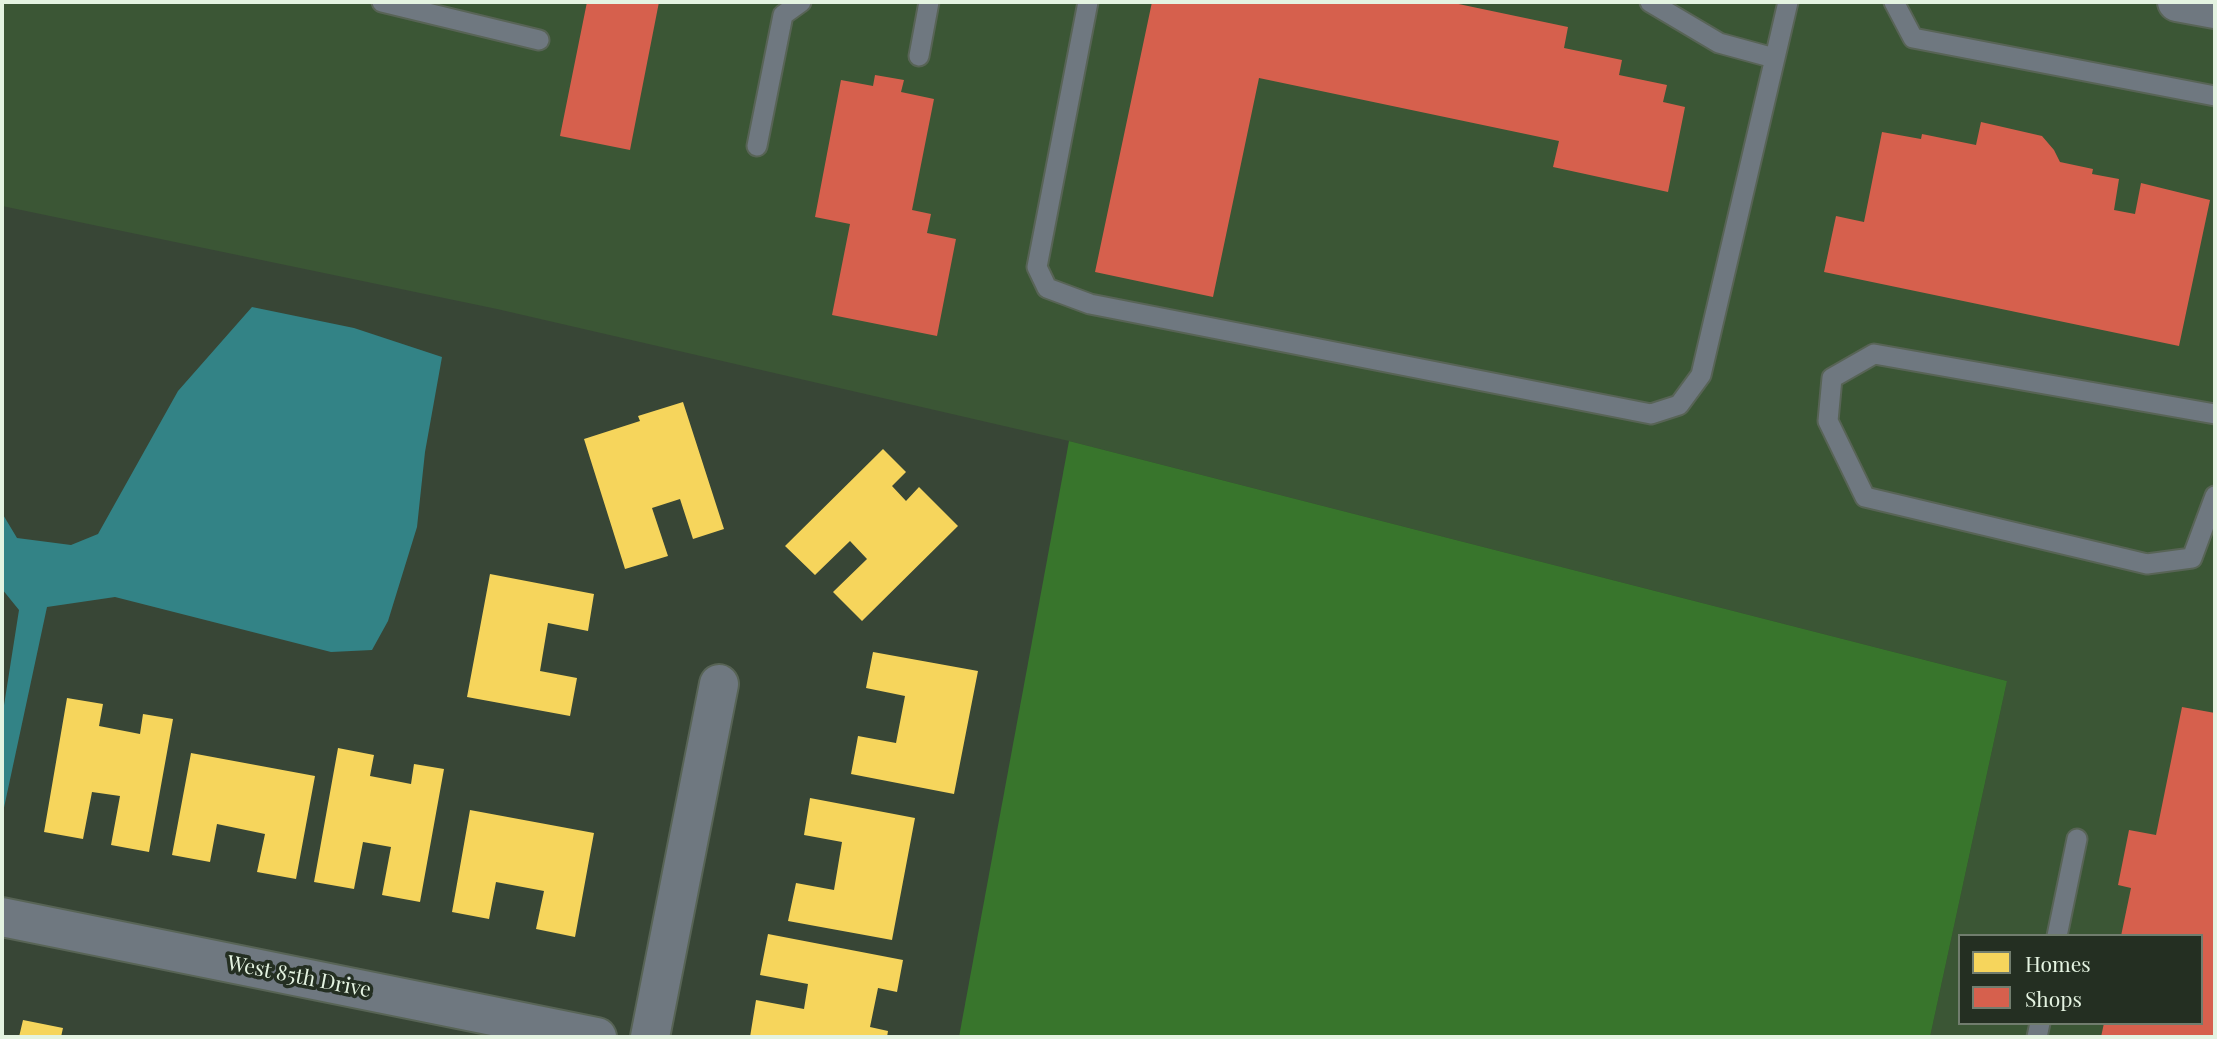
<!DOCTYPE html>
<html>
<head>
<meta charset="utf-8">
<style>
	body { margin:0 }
	#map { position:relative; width:2217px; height:1039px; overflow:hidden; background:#384636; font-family:"Playfair Display",serif }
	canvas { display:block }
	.frame { position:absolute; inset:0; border:4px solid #e4f3e1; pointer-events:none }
	.legend { position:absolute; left:1958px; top:934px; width:245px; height:91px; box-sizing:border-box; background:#242f22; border:2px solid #717d6e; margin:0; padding:9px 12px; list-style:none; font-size:21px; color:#e4f3e1 }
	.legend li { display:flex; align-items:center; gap:14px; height:35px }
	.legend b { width:35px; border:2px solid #717d6e }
</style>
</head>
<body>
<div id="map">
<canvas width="2217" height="1039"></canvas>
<div class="frame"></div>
<ul class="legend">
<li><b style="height:19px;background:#f6d55c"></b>Homes</li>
<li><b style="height:19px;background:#d6604d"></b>Shops</li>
</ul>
</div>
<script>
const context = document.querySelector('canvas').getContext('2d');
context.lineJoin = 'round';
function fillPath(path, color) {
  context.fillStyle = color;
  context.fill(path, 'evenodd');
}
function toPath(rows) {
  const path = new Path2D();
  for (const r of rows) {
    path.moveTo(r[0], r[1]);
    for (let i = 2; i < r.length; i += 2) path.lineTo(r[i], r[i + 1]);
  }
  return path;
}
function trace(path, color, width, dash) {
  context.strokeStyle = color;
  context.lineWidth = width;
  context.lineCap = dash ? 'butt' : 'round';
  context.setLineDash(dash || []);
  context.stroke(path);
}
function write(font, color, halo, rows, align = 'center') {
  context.font = font + ' "Playfair Display",serif';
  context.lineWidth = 7;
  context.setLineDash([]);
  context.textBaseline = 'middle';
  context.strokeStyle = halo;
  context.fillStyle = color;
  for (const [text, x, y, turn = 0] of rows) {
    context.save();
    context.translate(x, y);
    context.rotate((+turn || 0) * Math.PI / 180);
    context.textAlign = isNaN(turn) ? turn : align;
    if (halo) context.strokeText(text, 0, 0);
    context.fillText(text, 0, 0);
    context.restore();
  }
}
fillPath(toPath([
	[2,2,2215,2,2215,1037,1930,1037,2007,681,1069,441,497,309,2,206],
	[1960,936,2201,936,2201,1023,1960,1023]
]), '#3b5635');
fillPath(toPath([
	[1069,441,2007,681,1930,1037,959,1037]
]), '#38752c');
fillPath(toPath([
	[252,307,354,328,442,357,425,452,417,527,388,621,372,650,331,652,115,597,47,607,2,817,2,718,19,610,2,589,2,513,17,538,71,545,98,534,178,391]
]), '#338386');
fillPath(toPath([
	[683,402,724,529,693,539,680,499,652,508,668,556,625,569,584,439,640,421,638,416],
	[883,449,906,472,892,486,906,501,919,487,958,526,862,621,833,592,867,559,850,541,815,575,785,546],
	[490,574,594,594,588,631,548,623,540,671,577,678,570,716,467,697],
	[873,652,978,671,954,794,851,774,858,736,896,743,905,696,866,688],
	[67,698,103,704,99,726,140,734,143,714,173,719,149,852,111,845,120,796,92,792,83,839,44,832],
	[338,748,374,755,370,776,411,784,414,764,444,769,420,902,382,895,391,847,363,842,354,889,314,882],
	[191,753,315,776,296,879,257,872,265,834,217,824,210,862,172,855],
	[810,798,915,818,892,940,788,921,796,883,834,890,842,842,804,835],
	[470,810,594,833,575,937,536,929,544,891,496,882,489,919,452,912],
	[768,934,903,960,897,992,878,988,870,1027,888,1031,887,1037,750,1037,756,1000,804,1009,808,984,760,975],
	[23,1020,63,1028,61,1037,19,1037]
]), '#f6d55c');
fillPath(toPath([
	[587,2,659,2,630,150,560,136],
	[1152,2,1449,2,1568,27,1564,48,1622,60,1619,75,1667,85,1663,102,1685,107,1668,192,1553,167,1559,141,1259,78,1213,297,1095,272],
	[875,75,904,80,901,92,934,99,912,210,931,214,927,233,956,239,937,336,832,315,850,224,815,217,841,80,873,86],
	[1981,122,2042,136,2054,150,2060,162,2093,169,2092,174,2119,179,2114,210,2135,214,2141,183,2210,200,2179,346,1824,272,1836,216,1864,222,1882,132,1921,139,1922,134,1976,145],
	[2182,707,2215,713,2215,1037,2101,1037,2104,1023,2201,1023,2201,936,2121,936,2131,888,2118,885,2129,830,2156,835]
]), '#d6604d');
const lane = toPath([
	[382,2,539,40],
	[1088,2,1037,267,1047,288,1090,304,1651,414,1679,405,1701,375,1788,2],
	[1650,2,1719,43,1774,58],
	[1894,2,1913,38,2215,96],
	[919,56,929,2],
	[757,146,783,15,801,2],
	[2215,414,1874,354,1832,378,1828,421,1865,497,2147,564,2192,558,2215,496],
	[2057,936,2077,839],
	[2037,1037,2040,1023]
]);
const street = toPath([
	[2177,2,2215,9],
	[2,917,597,1037],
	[650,1037,719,684]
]);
trace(lane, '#586456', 23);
trace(street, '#586456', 42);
trace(lane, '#6f7880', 19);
trace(street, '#6f7880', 38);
write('21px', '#e4f3e1', '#242f22', [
	["West 85th Drive",299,977,11]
]);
</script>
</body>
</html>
